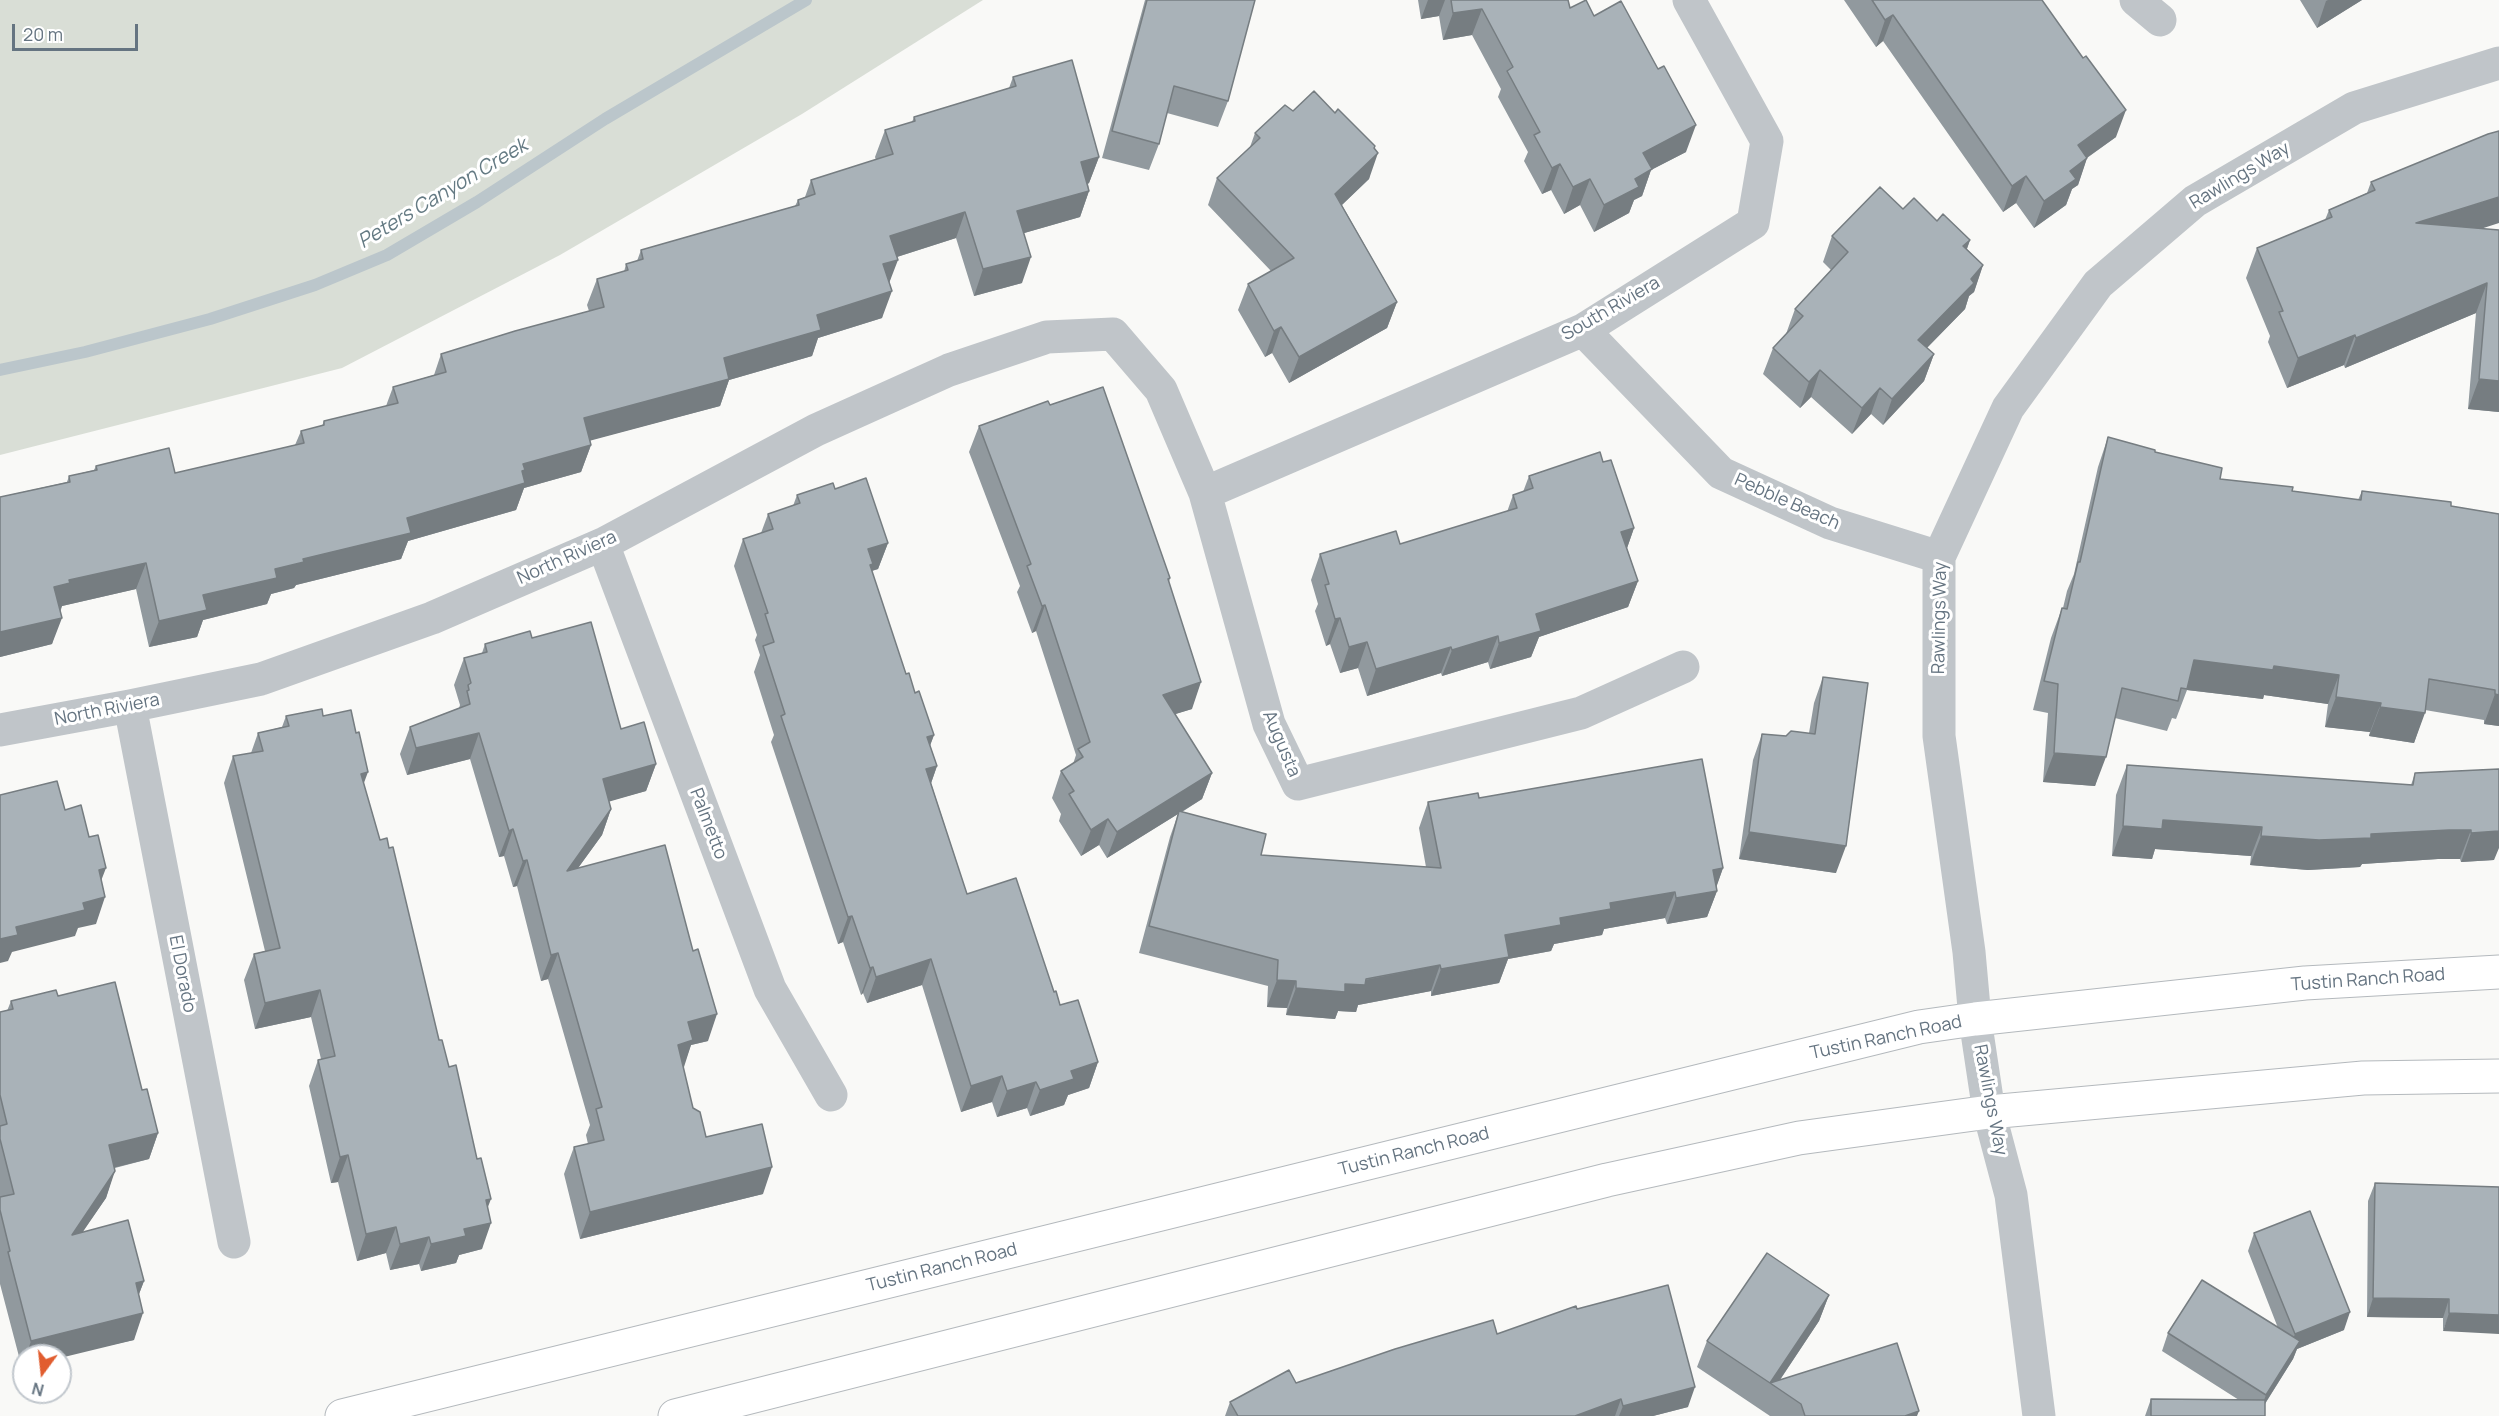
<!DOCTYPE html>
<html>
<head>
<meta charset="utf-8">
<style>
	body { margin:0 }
	#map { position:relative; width:2499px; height:1416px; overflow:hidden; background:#f9f9f7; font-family:Manrope,sans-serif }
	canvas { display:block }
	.north { position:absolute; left:12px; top:1344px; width:60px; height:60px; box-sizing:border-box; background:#fff; border:2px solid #c1c7cd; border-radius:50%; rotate:195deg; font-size:16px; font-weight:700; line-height:24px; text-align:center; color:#657481 }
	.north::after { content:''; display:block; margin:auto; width:21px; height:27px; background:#e15d2f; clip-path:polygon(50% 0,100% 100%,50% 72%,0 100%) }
	.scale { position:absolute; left:12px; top:24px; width:126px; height:27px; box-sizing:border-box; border:3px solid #657481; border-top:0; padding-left:8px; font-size:18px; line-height:21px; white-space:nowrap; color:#657481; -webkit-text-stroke:4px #fff; paint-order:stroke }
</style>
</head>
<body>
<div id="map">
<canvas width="2499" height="1416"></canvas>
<div class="north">N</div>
<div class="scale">20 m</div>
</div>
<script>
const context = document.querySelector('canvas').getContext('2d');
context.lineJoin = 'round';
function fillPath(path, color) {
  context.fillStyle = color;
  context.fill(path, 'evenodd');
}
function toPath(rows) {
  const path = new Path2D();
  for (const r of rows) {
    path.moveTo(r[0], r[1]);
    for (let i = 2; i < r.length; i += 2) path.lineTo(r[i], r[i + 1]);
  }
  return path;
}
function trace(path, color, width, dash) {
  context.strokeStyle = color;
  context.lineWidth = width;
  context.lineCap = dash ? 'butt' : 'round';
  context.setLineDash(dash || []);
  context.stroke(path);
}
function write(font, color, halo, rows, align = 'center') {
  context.font = font + ' Manrope,sans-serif';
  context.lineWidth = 6;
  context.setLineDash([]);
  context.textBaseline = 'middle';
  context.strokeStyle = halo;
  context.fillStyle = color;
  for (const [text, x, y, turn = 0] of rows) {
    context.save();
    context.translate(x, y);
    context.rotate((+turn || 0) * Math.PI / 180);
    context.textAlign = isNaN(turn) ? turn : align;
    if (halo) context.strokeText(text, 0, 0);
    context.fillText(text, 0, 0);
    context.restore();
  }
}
fillPath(toPath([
	[0,0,983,0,802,114,560,255,342,368,0,455]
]), '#d9ded6');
trace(toPath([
	[0,370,85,352,210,319,315,285,387,255,477,202,605,119,806,0]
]), '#bbc6cb', 12);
const primary = toPath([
	[342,1416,1919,1027,1975,1019,2305,983,2499,972],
	[675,1416,1607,1180,1799,1138,1989,1112,2363,1078,2499,1076]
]);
trace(primary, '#b4b9bd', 35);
trace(toPath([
	[2136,0,2160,20],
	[1583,330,1721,473,1830,523,1939,557],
	[1205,493,1583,330,1753,223,1767,141,1689,0],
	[603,544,770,989,831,1095],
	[130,706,234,1242],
	[0,730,130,706,261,679,432,618,603,544,816,430,949,370,1047,337,1113,334,1161,390,1205,493,1269,724,1298,784,1581,713,1683,667],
	[2039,1416,2011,1195,1989,1112,1975,1019,1969,952,1939,736,1939,557,2008,408,2098,284,2195,201,2354,108,2499,63]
]), '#c0c5c9', 33);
trace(primary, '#fff', 33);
fillPath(toPath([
	[1145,0,1255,0,1228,101,1218,127,1167,113,1159,144,1149,170,1102,158],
	[1418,0,1568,0,1570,8,1594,16,1686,152,1651,170,1642,196,1634,200,1629,213,1594,232,1580,205,1564,214,1551,190,1542,194,1524,161,1528,152,1498,97,1501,89,1472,35,1443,40,1439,16,1421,19],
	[1844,0,2042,0,2116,137,2087,158,2078,185,2072,189,2066,205,2034,228,2016,203,2003,212,1883,41,1876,47],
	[2300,0,2362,0,2317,28],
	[1013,77,1099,157,1089,183,1088,184,1089,191,1080,217,1024,233,1022,283,974,296,956,238,897,257,889,283,882,318,818,338,812,356,729,380,720,406,590,440,591,445,581,472,524,488,516,510,408,541,401,559,296,585,294,588,271,594,267,604,203,620,197,637,149,647,136,589,62,606,52,644,0,657,0,497,67,482,69,476,94,470,96,466,175,473,295,445,301,431,322,426,324,421,386,406,393,387,434,375,441,354,589,311,587,305,597,279,624,272,626,264,637,261,641,250,795,206,798,200,805,197,811,180,876,160,875,157,885,130,912,122,914,117,1009,88],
	[1293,111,1335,113,1375,146,1369,179,1342,205,1397,302,1387,328,1289,383,1272,353,1265,357,1238,310,1248,284,1271,271,1208,205,1217,178,1250,147,1255,133],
	[2371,182,2482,229,2499,412,2468,409,2476,313,2345,368,2344,365,2287,388,2268,342,2270,336,2246,278,2257,248,2325,220,2329,210,2367,193],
	[1903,209,1937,221,1970,240,1967,249,1983,265,1974,292,1969,296,1965,309,1927,348,1934,354,1924,381,1883,425,1871,414,1852,434,1811,397,1800,408,1763,374,1773,348,1786,334,1795,309,1831,270,1823,262,1832,236],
	[1050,405,1170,578,1169,582,1192,709,1175,714,1212,773,1202,799,1182,812,1261,855,1426,867,1419,828,1428,802,1479,798,1723,868,1716,887,1717,891,1707,917,1667,924,1665,918,1604,929,1602,935,1554,944,1551,951,1508,959,1499,983,1431,996,1431,991,1358,1005,1356,1012,1338,1011,1335,1019,1286,1015,1287,1008,1267,1007,1268,986,1139,953,1170,837,1178,814,1107,858,1099,845,1081,856,1059,821,1061,814,1052,798,1061,771,1073,764,1076,755,1036,631,1032,633,1017,592,1020,586,969,452,979,426],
	[2108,437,2155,452,2220,479,2292,491,2358,500,2362,491,2499,514,2499,726,2484,724,2484,720,2425,710,2414,743,2369,736,2370,732,2325,727,2328,704,2264,695,2263,699,2187,690,2176,719,2172,718,2167,731,2115,718,2095,786,2043,782,2048,713,2033,710,2051,638,2062,608,2063,608,2067,591,2074,574,2098,467],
	[1603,462,1634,528,1627,548,1638,581,1628,607,1539,637,1531,657,1490,669,1488,662,1442,676,1441,673,1367,696,1358,668,1340,673,1330,644,1326,646,1315,611,1318,604,1311,580,1320,554,1400,544,1507,512,1513,495,1523,492,1529,476],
	[835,489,888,543,878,569,872,571,906,674,934,735,930,745,937,766,931,783,967,894,1054,992,1060,1005,1098,1062,1089,1088,1068,1095,1064,1105,1030,1116,1027,1108,997,1117,992,1102,961,1112,922,985,867,1003,863,993,861,995,843,942,838,944,771,742,774,735,754,672,760,655,755,640,757,635,734,566,743,539,761,533,768,514,793,506,797,495],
	[532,638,656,764,646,791,609,801,611,809,602,835,578,868,708,1041,691,1045,683,1067,693,1108,706,1137,763,1194,580,1239,564,1174,574,1147,588,1144,586,1135,590,1125,548,979,541,981,517,886,513,887,504,856,499,857,470,759,407,775,400,754,410,727,459,708,460,705,454,685,464,658,482,653,485,644],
	[1823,677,1836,873,1739,859,1753,760,1762,734,1786,736,1809,733,1814,703],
	[286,716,323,716,364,784,380,840,439,1040,449,1067,488,1207,482,1249,459,1255,456,1263,421,1271,419,1264,390,1270,386,1253,357,1261,338,1182,331,1183,309,1086,318,1060,321,1059,311,1017,255,1029,244,980,254,954,265,951,224,783,233,756,251,753,258,733,282,727],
	[2127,765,2411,785,2415,773,2499,769,2494,860,2461,862,2460,859,2438,859,2362,864,2360,867,2308,870,2250,865,2251,856,2155,849,2152,859,2112,856,2116,795],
	[58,996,142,1090,158,1133,149,1159,115,1168,106,1198,82,1232,144,1281,139,1294,134,1340,60,1356,24,1356,24,1367,22,1368,0,1284,0,1012,7,1011,11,1001],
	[2375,1183,2499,1187,2443,1331,2443,1318,2367,1317,2368,1201],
	[2254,1233,2344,1330,2297,1349,2293,1359,2265,1404,2265,1416,2145,1416,2151,1399,2239,1400,2162,1351,2168,1333,2278,1328,2248,1251],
	[1829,1295,1819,1321,1780,1380,1917,1416,1770,1416,1697,1367,1707,1341],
	[1577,1309,1688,1407,1653,1416,1225,1416,1230,1402,1296,1383,1497,1334]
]), '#91999e');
fillPath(toPath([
	[1428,0,1445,0,1439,16,1421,19],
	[2328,0,2362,0,2317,28,2326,1],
	[1482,9,1472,35,1443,40,1453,13],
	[1893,15,1883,41,1876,47,1885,20],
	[2126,110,2116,137,2068,171,2078,145],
	[1696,125,1686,152,1651,170,1642,196,1634,200,1629,213,1594,232,1604,205,1643,153],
	[1375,146,1370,160,1378,153,1369,179,1326,220,1335,194],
	[1099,157,1089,183,1072,188,1081,162],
	[2087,158,2078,185,2072,189,2066,205,2034,228,2044,201,2070,171],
	[1560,164,1551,190,1542,194,1552,168],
	[2026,176,2016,203,2003,212,2012,186],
	[1590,179,1580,205,1564,214,1573,187],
	[1089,191,1080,217,1007,238,1017,211],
	[2499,197,2499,223,2406,253,2416,223],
	[965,212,956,238,881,262,890,236],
	[1970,240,1960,267,1963,246],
	[1031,257,1022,283,974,296,983,269],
	[898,260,888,286,883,264],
	[1983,265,1974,292,1969,296,1965,309,1909,366,1918,340,1971,279],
	[2487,283,2476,313,2345,368,2356,338],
	[892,291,882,318,818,338,812,356,729,380,720,406,574,445,584,418,724,358,817,315],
	[1397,302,1387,328,1289,383,1299,357],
	[1281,327,1272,353,1265,357,1274,331],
	[2355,335,2344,365,2287,388,2298,358],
	[1934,354,1924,381,1883,425,1892,399],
	[1820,370,1811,397,1800,408,1809,382],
	[2479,379,2499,381,2499,412,2468,409],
	[1880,388,1871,414,1852,434,1862,408],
	[591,445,581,472,524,488,516,510,408,541,401,559,296,585,294,588,271,594,267,604,203,620,197,637,149,647,159,621,203,595,303,559,407,518,523,464],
	[1634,528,1625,554,1621,532],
	[888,543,878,569,871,571,868,549],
	[146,563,136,589,62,606,60,610,54,587,69,580],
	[1638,581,1628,607,1539,637,1531,657,1490,669,1499,643,1536,614],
	[1045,605,1036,631,1032,633,1042,606],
	[62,618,52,644,0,657,0,632],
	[1340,618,1330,644,1326,646,1335,619],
	[1498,636,1488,662,1442,676,1452,650],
	[1367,642,1358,668,1340,673,1349,647],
	[1451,647,1441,673,1367,696,1376,669],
	[2194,660,2274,666,2339,675,2328,704,2264,695,2263,699,2187,690],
	[1201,682,1192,709,1153,721,1163,695],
	[2495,694,2499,695,2499,726,2484,724],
	[2336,697,2381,703,2370,732,2325,727],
	[2380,707,2425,713,2414,743,2369,736],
	[479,733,470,759,407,775,416,748],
	[934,735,924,762,927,737],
	[2054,753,2106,757,2095,786,2043,782],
	[656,764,646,791,594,806,603,779],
	[937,766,928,792,926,769],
	[368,772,358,799,361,774],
	[1212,773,1202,799,1107,858,1117,832],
	[611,809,602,835,557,897,567,871],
	[1108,819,1099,845,1081,856,1091,830],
	[2163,820,2262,827,2251,856,2155,849,2152,859,2112,856,2123,826],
	[513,829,504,856,499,857,509,831],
	[2449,830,2471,830,2460,859,2438,859,2362,864,2360,867,2308,870,2250,865,2261,836,2371,834],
	[2499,831,2499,848,2494,860,2461,862,2471,833],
	[1749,832,1846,846,1836,873,1739,859],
	[527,860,517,886,513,887,523,861],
	[106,868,96,894,99,870],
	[1723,868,1715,891,1717,891,1707,917,1667,924,1676,898,1713,870],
	[1675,892,1665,918,1604,929,1602,935,1554,944,1551,951,1508,959,1499,983,1431,996,1441,969,1505,935,1610,903],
	[105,897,96,924,78,928,75,936,12,952,8,961,0,963,0,939,16,927,83,903],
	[852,916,843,942,838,944,848,917],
	[558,953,548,979,541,981,551,955],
	[931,959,922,985,867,1003,876,977],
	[1440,965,1431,991,1358,1005,1356,1012,1338,1011,1335,1019,1286,1015,1296,988,1345,984],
	[873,967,863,993,861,995,870,968],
	[1277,980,1296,981,1287,1008,1267,1007],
	[320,990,311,1017,255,1029,265,1003],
	[717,1014,708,1041,691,1045,684,1067,668,1071,678,1045,688,1022],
	[1098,1062,1089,1088,1068,1095,1064,1105,1030,1116,1040,1090,1071,1071],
	[1002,1076,992,1102,961,1112,971,1086],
	[1036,1082,1027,1108,997,1117,1007,1091],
	[158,1133,149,1159,100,1171,109,1145],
	[348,1155,338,1182,331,1183,340,1157],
	[772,1167,763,1194,580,1239,590,1212],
	[115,1171,106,1198,63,1261,72,1235],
	[491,1199,481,1225,486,1200],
	[491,1223,482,1249,459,1255,456,1263,421,1271,431,1244,464,1229],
	[396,1227,386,1253,357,1261,366,1234],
	[429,1237,419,1264,390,1270,400,1244],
	[144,1281,134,1307,136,1283],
	[1829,1295,1819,1321,1775,1387,1770,1383,1760,1409,1770,1383],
	[2373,1298,2449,1299,2443,1318,2367,1317],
	[2350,1312,2344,1330,2297,1349,2293,1359,2259,1413,2266,1395,2288,1352,2295,1334],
	[143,1313,134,1340,60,1358,60,1356,26,1356,31,1341],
	[2449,1313,2499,1315,2499,1334,2443,1331],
	[1695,1387,1688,1407,1653,1416,1619,1416,1623,1406],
	[1621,1399,1615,1416,1575,1416],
	[1919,1411,1917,1416,1905,1416]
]), '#767d81');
const building = toPath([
	[1147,0,1255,0,1228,101,1174,86,1159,144,1112,131,1147,0],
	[1451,0,1568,0,1570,8,1586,0,1594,16,1621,1,1658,69,1664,66,1696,125,1643,153,1652,169,1635,179,1639,187,1604,205,1590,179,1573,187,1560,164,1552,168,1534,135,1540,132,1507,71,1513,67,1482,9,1453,13,1451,0],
	[1872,0,2042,0,2083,58,2086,56,2126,110,2078,145,2087,158,2070,171,2076,179,2044,201,2026,176,2012,186,1893,15,1885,20,1872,0],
	[1072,60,1099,157,1081,162,1089,191,1017,211,1031,257,983,269,965,212,890,236,898,260,883,264,892,291,817,315,821,330,724,358,729,379,584,418,591,445,523,464,525,470,522,471,525,483,407,518,411,533,303,559,304,562,275,569,277,578,203,595,207,610,159,621,146,563,69,580,70,583,54,587,62,618,0,632,0,497,70,482,69,476,97,470,96,466,169,448,175,473,304,443,301,431,324,425,324,421,398,403,393,387,446,372,441,354,515,331,604,307,597,279,628,270,626,264,643,259,641,250,799,205,798,200,815,194,811,180,893,154,885,130,915,121,914,117,1016,86,1013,77,1072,60],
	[1314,91,1335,113,1338,109,1375,146,1374,148,1378,153,1335,194,1397,302,1299,357,1281,327,1274,331,1248,284,1294,258,1217,178,1260,138,1255,133,1285,105,1293,111,1314,91],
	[2499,131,2499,197,2416,223,2499,230,2499,381,2479,379,2487,283,2356,338,2355,335,2298,358,2279,312,2283,311,2257,248,2332,217,2329,210,2375,190,2371,182,2488,134,2499,131],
	[1880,187,1903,209,1914,198,1937,221,1943,214,1970,240,1963,246,1983,265,1971,279,1974,283,1918,340,1934,354,1892,399,1880,388,1862,408,1820,370,1809,382,1773,348,1803,316,1795,309,1848,252,1832,236,1880,187],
	[1103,387,1170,578,1168,579,1201,682,1163,695,1212,773,1117,832,1108,819,1091,830,1069,794,1074,791,1061,771,1083,757,1078,749,1090,742,1045,605,1042,606,1027,566,1031,564,979,426,1048,401,1050,405,1103,387],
	[2108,437,2155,450,2155,452,2222,468,2220,479,2293,487,2292,491,2361,500,2362,491,2451,502,2451,506,2499,514,2499,695,2495,694,2495,690,2429,679,2425,713,2380,707,2381,703,2336,697,2339,675,2274,666,2273,670,2194,660,2187,689,2181,688,2178,701,2122,688,2106,757,2054,753,2058,684,2044,681,2062,608,2067,609,2078,562,2080,562,2108,437],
	[1600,452,1603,462,1611,460,1634,528,1621,532,1638,581,1536,614,1541,631,1499,643,1498,636,1452,650,1451,647,1376,669,1367,642,1349,647,1340,618,1335,619,1325,585,1329,584,1320,554,1396,531,1400,544,1517,508,1513,495,1533,488,1529,476,1600,452],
	[866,478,888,543,868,549,873,564,870,565,906,674,909,673,915,693,919,691,934,735,927,737,937,766,926,769,967,894,1016,878,1054,992,1056,991,1060,1005,1078,1000,1098,1062,1071,1071,1074,1079,1040,1090,1036,1082,1007,1091,1002,1076,971,1086,931,959,876,977,873,967,870,968,852,916,848,917,781,716,785,714,763,646,774,642,765,614,768,613,743,539,773,529,768,514,800,503,797,495,833,483,835,489,866,478],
	[591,622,621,729,644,722,656,764,603,779,611,809,567,871,665,845,693,951,698,949,717,1014,688,1022,693,1040,678,1045,693,1108,700,1112,706,1137,762,1124,772,1167,590,1212,574,1147,604,1140,596,1109,602,1107,558,953,551,955,527,860,523,861,513,829,509,831,479,733,416,748,410,727,470,704,467,691,469,690,468,685,471,683,464,658,487,652,485,644,530,631,532,638,591,622],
	[1823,677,1868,683,1846,846,1749,832,1762,734,1786,736,1791,731,1815,734,1823,677],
	[322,709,323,716,351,710,356,733,359,732,368,772,361,774,380,840,387,838,389,848,393,847,439,1040,442,1040,449,1067,456,1065,477,1159,481,1158,491,1199,486,1200,491,1223,464,1229,466,1236,431,1244,429,1237,400,1244,396,1227,366,1234,348,1155,340,1157,318,1060,335,1056,320,990,265,1003,254,954,280,948,233,756,263,751,258,733,289,726,286,716,322,709],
	[1702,759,1723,868,1713,870,1717,891,1676,898,1675,892,1610,903,1611,909,1560,918,1561,925,1505,935,1509,957,1441,969,1440,965,1366,979,1365,985,1345,984,1345,992,1296,988,1296,981,1277,980,1278,960,1149,926,1179,811,1266,834,1261,855,1441,868,1428,802,1478,793,1479,798,1702,759],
	[2127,765,2413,785,2415,773,2499,769,2499,831,2471,833,2471,830,2449,830,2371,834,2371,838,2319,840,2261,836,2262,827,2163,820,2162,829,2123,826,2127,765],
	[57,781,65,810,81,805,89,837,98,835,106,868,99,870,105,897,83,903,85,910,16,927,18,935,0,939,0,795,57,781],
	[115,982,142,1090,147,1089,158,1133,109,1145,115,1171,72,1235,128,1220,144,1281,136,1283,143,1313,31,1341,8,1252,10,1251,0,1210,0,1197,14,1194,0,1139,0,1126,7,1124,0,1095,0,1012,13,1009,11,1001,56,990,58,996,115,982],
	[2375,1183,2499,1187,2499,1315,2449,1313,2449,1299,2373,1298,2375,1183],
	[2310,1211,2350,1312,2295,1334,2254,1233,2310,1211],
	[1767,1253,1829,1295,1770,1383,1707,1341,1767,1253],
	[2202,1280,2300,1341,2266,1395,2168,1333,2202,1280],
	[1668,1285,1695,1387,1623,1406,1621,1399,1575,1416,1238,1416,1230,1402,1289,1370,1296,1383,1395,1349,1493,1320,1497,1334,1576,1306,1577,1309,1668,1285],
	[1897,1343,1919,1411,1905,1416,1805,1416,1801,1404,1770,1383,1897,1343],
	[2151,1399,2265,1400,2265,1416,2151,1416,2151,1399]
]);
fillPath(building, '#a9b2b8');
trace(building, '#767d81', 1.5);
write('18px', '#657481', '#fff', [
	["Rawlings Way",2240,176,-31],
	["South Riviera",1611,309,-30],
	["Pebble Beach",1787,502,24],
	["North Riviera",567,558,-24],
	["Rawlings Way",1940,618,-89],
	["North Riviera",107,710,-11],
	["Augusta",1281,744,67],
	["Palmetto",708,824,69],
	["El Dorado",182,974,79],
	["Tustin Ranch Road",2368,980,-4],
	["Tustin Ranch Road",1886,1038,-12],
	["Rawlings Way",1990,1100,79],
	["Tustin Ranch Road",1414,1152,-14],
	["Tustin Ranch Road",942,1268,-14]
]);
write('italic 20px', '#647a83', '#fff', [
	["Peters Canyon Creek",443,194,-31]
]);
</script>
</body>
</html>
